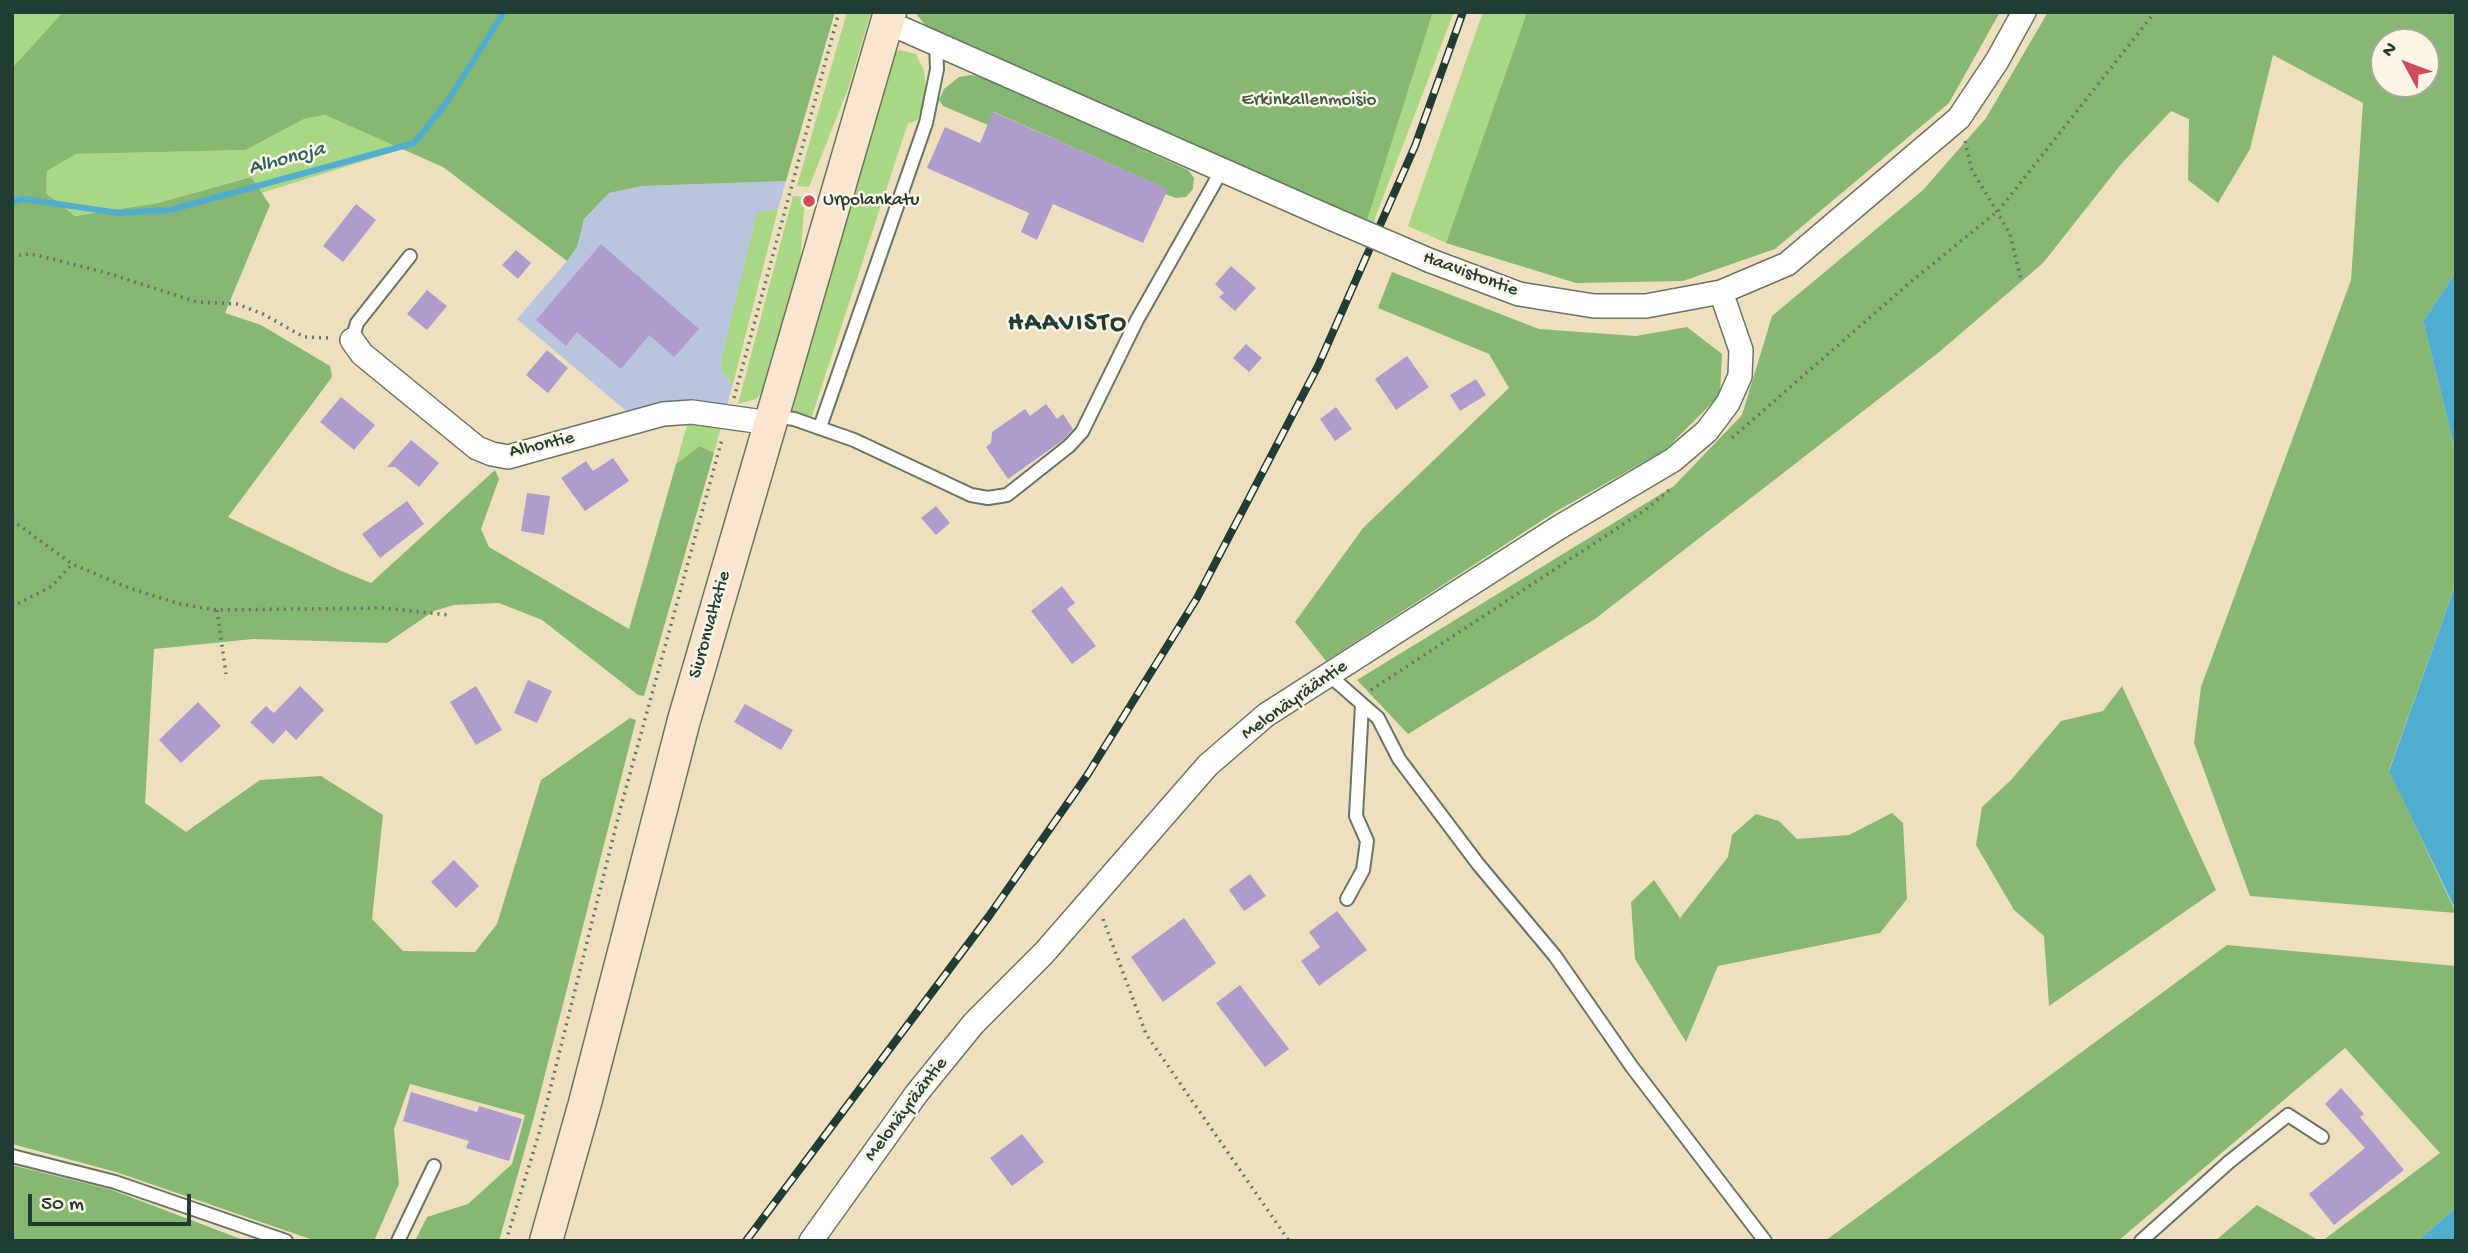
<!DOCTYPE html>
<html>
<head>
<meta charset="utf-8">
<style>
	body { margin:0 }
	#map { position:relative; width:2468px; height:1253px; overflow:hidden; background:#eee0bf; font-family:"Gochi Hand",sans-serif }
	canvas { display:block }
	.frame { position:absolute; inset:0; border:14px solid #1f3d34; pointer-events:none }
	.north { position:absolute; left:2370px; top:28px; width:70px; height:70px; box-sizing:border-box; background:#fcf5e5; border:2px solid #a4ab9e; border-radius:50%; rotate:311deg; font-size:19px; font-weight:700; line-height:28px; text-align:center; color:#1f3d34 }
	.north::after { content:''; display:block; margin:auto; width:24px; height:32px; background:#d1495b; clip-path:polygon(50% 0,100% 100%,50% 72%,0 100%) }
	.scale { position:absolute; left:28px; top:1194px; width:163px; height:32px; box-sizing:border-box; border:4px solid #1f3d34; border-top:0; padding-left:9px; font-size:21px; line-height:24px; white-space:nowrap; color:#1f3d34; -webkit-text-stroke:5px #fcf5e5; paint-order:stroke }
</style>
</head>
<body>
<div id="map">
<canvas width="2468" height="1253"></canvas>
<div class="frame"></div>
<div class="north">N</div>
<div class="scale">50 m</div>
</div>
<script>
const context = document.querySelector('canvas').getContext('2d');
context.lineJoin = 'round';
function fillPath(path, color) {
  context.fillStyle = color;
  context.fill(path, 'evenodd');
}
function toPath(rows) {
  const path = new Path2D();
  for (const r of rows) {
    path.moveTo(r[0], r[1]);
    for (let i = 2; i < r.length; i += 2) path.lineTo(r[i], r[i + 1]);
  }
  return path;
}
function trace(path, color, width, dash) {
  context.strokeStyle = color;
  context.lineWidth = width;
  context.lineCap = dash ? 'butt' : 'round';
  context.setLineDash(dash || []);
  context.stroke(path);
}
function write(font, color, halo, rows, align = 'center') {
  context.font = font + ' "Gochi Hand",sans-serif';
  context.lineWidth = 5;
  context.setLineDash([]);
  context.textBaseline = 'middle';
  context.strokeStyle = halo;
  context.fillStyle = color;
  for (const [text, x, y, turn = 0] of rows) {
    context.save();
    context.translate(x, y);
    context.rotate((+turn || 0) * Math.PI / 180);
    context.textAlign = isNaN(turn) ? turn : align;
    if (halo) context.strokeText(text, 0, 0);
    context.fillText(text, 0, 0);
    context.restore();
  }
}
fillPath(toPath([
	[786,181,778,209,757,213,722,356,721,371,733,384,726,409,632,416,517,319,567,261,577,247,584,219,609,193,642,186]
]), '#b9c5de');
fillPath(toPath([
	[12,12,63,12,12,68],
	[847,12,871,12,848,89,809,187,797,186],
	[1433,12,1454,12,1372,226,1366,224],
	[1483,12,1527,12,1446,243,1408,226],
	[900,50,916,54,924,70,926,90,918,120,908,123,812,416,784,412,892,55],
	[325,115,403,149,261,193,250,177,158,203,75,216,46,193,47,171,76,154,246,150,304,119],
	[793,196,805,197,800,263,765,388,756,399,738,404],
	[778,209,733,384,721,371,722,356,757,212],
	[688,421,722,424,714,453,700,446,676,464]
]), '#aad783');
fillPath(toPath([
	[63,12,835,12,786,181,642,186,609,193,584,219,577,247,567,261,443,167,325,115,304,119,246,150,76,154,47,171,46,193,75,216,158,203,251,177,270,205,225,313,261,325,330,366,332,377,228,517,339,570,371,583,495,470,499,479,481,529,489,547,629,629,676,464,700,446,714,453,644,696,638,695,542,620,499,603,454,605,434,611,387,643,253,639,154,649,145,803,186,832,260,780,321,776,383,815,372,919,403,951,475,952,497,924,541,780,630,718,636,720,534,1117,499,1241,415,1241,427,1217,468,1204,512,1164,525,1115,410,1084,394,1129,399,1184,374,1241,316,1241,116,1172,12,1144,12,68],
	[915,12,1433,12,1366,224,928,29],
	[1527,12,2000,12,1949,103,1775,249,1683,281,1576,283,1446,243],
	[2048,12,2456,12,2456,272,2423,321,2456,454,2456,583,2389,770,2456,913,2250,896,2194,743,2201,687,2351,280,2363,103,2273,55,2250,149,2218,203,2188,180,2189,119,2171,111,2122,163,2043,263,1938,353,1595,619,1408,734,1357,680,1674,486,1742,415,1772,316,1923,190,1986,118],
	[2384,42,2426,42,2426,84,2384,84],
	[971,75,983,77,1188,170,1194,178,1193,189,1186,197,1176,198,1165,194,1167,189,994,112,988,125,943,106,939,100,944,89,959,77],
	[1392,272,1539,329,1636,336,1687,327,1722,354,1720,395,1665,450,1555,512,1326,661,1295,622,1363,528,1509,388,1489,354,1378,308],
	[2122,686,2216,890,2049,1006,2044,936,2014,910,1976,845,1982,807,2011,780,2061,721,2103,711],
	[1892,813,1903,823,1907,899,1880,933,1718,966,1686,1042,1635,959,1631,902,1654,880,1680,918,1728,857,1732,835,1756,814,1779,821,1797,839,1849,835],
	[2227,945,2456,966,2456,1208,2417,1241,2322,1241,2440,1153,2345,1048,2118,1241,1825,1241],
	[12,1165,112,1190,246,1241,12,1241],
	[2257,1205,2320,1241,2215,1241]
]), '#87b871');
fillPath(toPath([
	[2456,272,2456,454,2423,321],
	[2456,583,2456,911,2389,771],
	[2456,1208,2456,1241,2417,1241]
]), '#52aed0');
trace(toPath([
	[12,202,24,199,119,213,170,210,414,143,447,102,504,12]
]), '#52aed0', 6);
fillPath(toPath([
	[993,112,1168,189,1143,243,1053,204,1037,240,1021,232,1029,213,927,168,945,127,980,143],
	[356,204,376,220,343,262,323,246],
	[601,244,699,329,674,357,649,335,621,369,577,332,566,346,536,320],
	[516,250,531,263,518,279,502,265],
	[1231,266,1256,288,1235,311,1219,297,1224,293,1215,284],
	[427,290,447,306,427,330,407,314],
	[1246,344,1262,358,1249,372,1233,358],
	[547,350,568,368,548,393,526,375],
	[1407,356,1429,387,1396,410,1375,379],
	[1476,379,1486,395,1460,411,1450,395],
	[341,397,375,425,354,450,320,422],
	[1046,404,1057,419,1063,414,1073,429,1063,440,1008,479,986,447,991,443,992,432,1025,409,1030,416],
	[1336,407,1352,429,1335,441,1320,419],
	[411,440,439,463,419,487,395,467,387,467],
	[613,458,629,481,585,511,561,478,586,461,593,471],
	[527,493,550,496,544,535,521,531],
	[407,501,424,524,380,558,362,534],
	[936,506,950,523,936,535,921,518],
	[1062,586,1075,603,1067,609,1096,646,1072,664,1031,611],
	[528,680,552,691,537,723,514,713],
	[300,686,324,710,296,740,286,730,273,744,250,722,266,706,274,713],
	[476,686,502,730,476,745,450,702],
	[198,702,221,726,181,763,159,740],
	[745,704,793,730,781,750,734,722],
	[454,860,479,886,456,908,431,882],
	[1250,874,1266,896,1244,911,1229,890],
	[1337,911,1367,950,1319,986,1301,961,1320,947,1309,932],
	[1184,918,1216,963,1163,1002,1131,957],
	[1240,985,1289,1049,1265,1067,1216,1003],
	[2341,1088,2364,1114,2360,1117,2404,1170,2334,1225,2309,1194,2365,1148,2325,1104],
	[411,1092,477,1112,479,1106,522,1119,509,1161,466,1148,469,1141,403,1121],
	[1022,1134,1044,1162,1012,1186,990,1158]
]), '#ae9ccc');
const lane = toPath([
	[352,340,357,323,410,256],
	[773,416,794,419,854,440,971,495,988,498,1007,495,1069,446,1082,432,1137,320,1223,168],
	[820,427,926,123,937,69,936,43],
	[1329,675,1378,718,1399,759,1478,864,1555,956,1632,1067,1765,1241],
	[1347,899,1363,870,1367,841,1356,816,1362,705],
	[12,1156,115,1182,286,1241],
	[398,1241,434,1166],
	[2141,1241,2229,1162,2288,1115,2322,1137]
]);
const street = toPath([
	[887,22,1333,219],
	[1431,261,1519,294,1594,306,1646,306,1721,292,1787,264,1959,118,1997,61,2024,12],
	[352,340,362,354,477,448,492,454,508,457,663,414,692,412,770,423],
	[811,1241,917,1093,974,1023,1044,953,1208,765,1266,715,1558,528,1673,460,1707,431,1728,403,1740,376,1741,350,1721,292]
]);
const secondary = toPath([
	[546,1241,585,1103,684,720,890,12]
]);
trace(lane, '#677665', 16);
trace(street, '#677665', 26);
trace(secondary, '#677665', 35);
trace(toPath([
	[1965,141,1971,168,2010,234,2021,280],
	[12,256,31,254,52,259,104,272,197,302,237,304,263,314,304,337,331,338],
	[734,398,839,12],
	[1732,438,1907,285,1999,210,2155,12],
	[12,520,72,564,129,588,180,604,217,610,383,608,449,615],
	[12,607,52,586,72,564],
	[217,610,226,674],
	[1371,690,1645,510,1669,490],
	[1103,919,1146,1034,1289,1241],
	[506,1241,540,1130,620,810,722,439]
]), '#677665', 3.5, [2, 5]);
trace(lane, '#fff', 12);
trace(street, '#fff', 23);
trace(secondary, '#fbe5cf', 32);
const rail = toPath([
	[746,1241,989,916,1088,774,1197,598,1318,366,1415,146,1463,12]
]);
trace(rail, '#1f3d34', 8);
trace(rail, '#fcf5e5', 5, [16]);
const streetBridge = toPath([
	[1333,219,1431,261]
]);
trace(streetBridge, '#677665', 26, []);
trace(streetBridge, '#fff', 23);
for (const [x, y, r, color] of [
	[809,201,7,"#d1495b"]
]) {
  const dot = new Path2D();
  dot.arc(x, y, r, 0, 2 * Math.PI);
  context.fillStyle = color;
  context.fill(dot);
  trace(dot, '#fcf5e5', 2.5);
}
write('19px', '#3b5c44', '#fcf5e5', [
	["Erkinkallenmoisio",1309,101]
]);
write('19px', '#1f3d34', '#fcf5e5', [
	["Urpolankatu",823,201]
], 'left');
write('19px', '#1f3d34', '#fcf5e5', [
	["Haavistontie",1470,275,20],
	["Alhontie",542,446,-13],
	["Siuronvaltatie",711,625,-74],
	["Melonäyrääntie",1295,701,-35],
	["Melonäyrääntie",907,1110,-53]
]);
write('italic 21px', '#2e5f63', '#fcf5e5', [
	["Alhonoja",287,160,-15]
]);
context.letterSpacing = '2px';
write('bold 26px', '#1f3d34', '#fcf5e5', [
	["HAAVISTO",1068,325]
]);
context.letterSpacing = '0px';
</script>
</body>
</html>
